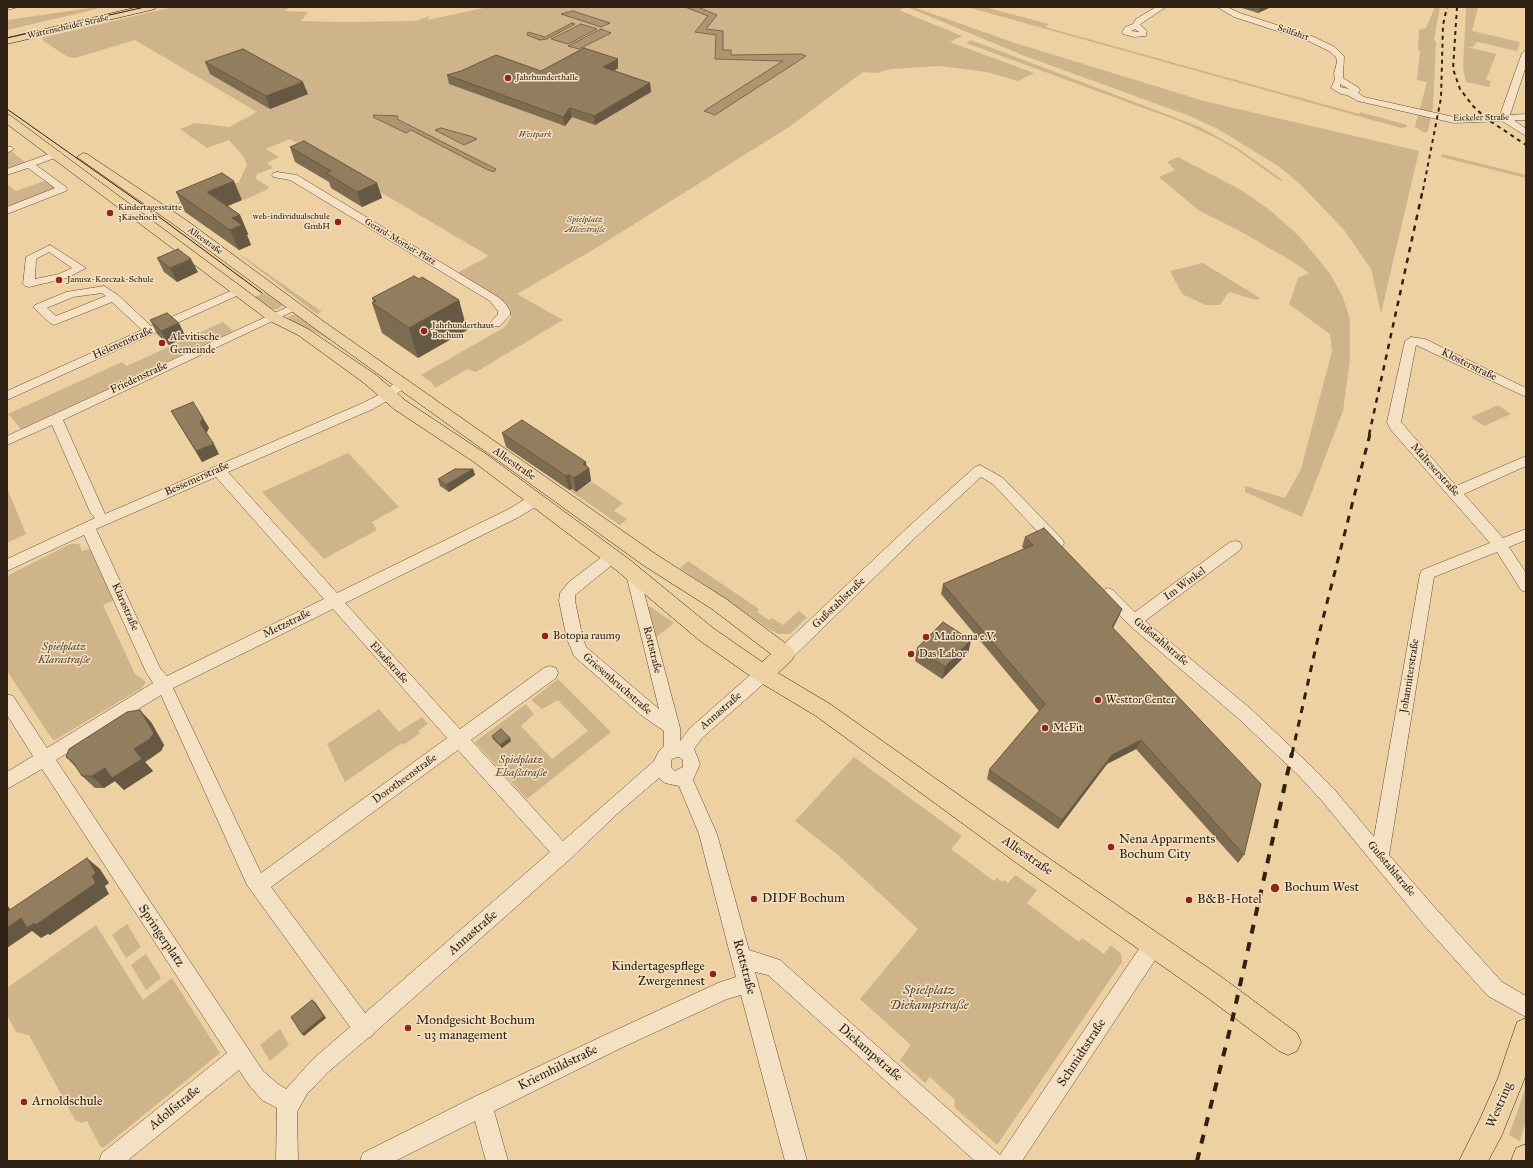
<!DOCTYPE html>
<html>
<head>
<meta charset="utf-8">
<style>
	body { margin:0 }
	#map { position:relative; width:1533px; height:1168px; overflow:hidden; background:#eed1a3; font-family:"IM FELL Great Primer",serif }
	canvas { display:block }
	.frame { position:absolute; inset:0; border:8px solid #2f2114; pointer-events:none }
</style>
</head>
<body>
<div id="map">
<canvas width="1533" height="1168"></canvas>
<div class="frame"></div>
</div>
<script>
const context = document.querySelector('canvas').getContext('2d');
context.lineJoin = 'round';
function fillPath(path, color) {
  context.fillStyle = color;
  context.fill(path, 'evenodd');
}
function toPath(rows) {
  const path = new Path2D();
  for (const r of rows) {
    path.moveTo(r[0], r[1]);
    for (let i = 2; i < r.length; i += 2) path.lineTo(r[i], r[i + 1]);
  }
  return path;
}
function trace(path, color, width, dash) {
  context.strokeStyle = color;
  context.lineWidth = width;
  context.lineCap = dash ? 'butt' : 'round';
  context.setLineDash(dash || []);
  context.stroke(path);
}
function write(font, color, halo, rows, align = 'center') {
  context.font = font + ' "IM FELL Great Primer",serif';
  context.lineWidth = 3;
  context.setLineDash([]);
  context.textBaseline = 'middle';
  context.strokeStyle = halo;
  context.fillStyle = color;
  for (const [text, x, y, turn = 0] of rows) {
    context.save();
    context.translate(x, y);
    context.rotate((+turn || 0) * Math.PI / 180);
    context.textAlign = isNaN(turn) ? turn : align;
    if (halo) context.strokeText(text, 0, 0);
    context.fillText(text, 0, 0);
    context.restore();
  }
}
fillPath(toPath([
	[97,7,97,9,7,30,7,20],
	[173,7,289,7,285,11,308,12,301,21,343,22,416,21,430,16,427,20,488,7,906,7,899,10,962,36,950,42,1034,73,1018,81,987,72,939,66,891,69,877,73,863,72,789,127,596,248,517,294,563,320,476,372,467,369,435,388,432,383,421,375,505,327,511,317,508,309,457,273,489,256,290,139,266,149,279,157,267,163,273,168,257,174,256,179,269,187,268,189,244,200,226,187,239,182,247,165,244,157,229,140,207,148,180,129,195,123,229,127,257,112,135,40,75,58,68,57,42,40,44,39,41,38],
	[907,7,913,7,1015,43,1204,101,1419,151,1381,313,1371,269,1344,230,1299,183,1278,166,1218,129,1187,115,1022,55],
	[967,7,984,7,1049,24,1045,27,1359,114,1360,112,1407,125,1407,127,1401,128],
	[1435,7,1440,7,1434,40,1436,42,1433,108,1428,131,1425,133,1415,127,1418,114,1429,117,1419,112,1427,82,1417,80,1420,51,1418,51,1419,30,1426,28],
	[1466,7,1478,8,1472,31,1520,42,1517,51,1477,42,1473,47,1468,47,1496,54,1486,80,1491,81,1489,87,1466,82,1463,68],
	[971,40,1200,127,1239,149,1284,181,1279,180,1237,150,1214,137,1179,121,966,43],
	[10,150,26,163,7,170,7,151],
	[1442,154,1526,175,1526,178,1441,157],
	[1178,157,1241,190,1271,211,1299,236,1329,272,1342,295,1350,319,1350,359,1343,411,1302,517,1245,492,1245,486,1285,498,1301,469,1332,351,1330,334,1289,304,1298,278,1309,273,1295,263,1238,230,1198,210,1159,177,1175,170,1167,162],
	[47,180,59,189,7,209,7,184,16,191],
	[237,253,247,259,322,312,317,314],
	[1203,263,1260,298,1256,300,1229,292,1220,305,1205,305,1182,294,1170,271],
	[266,292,281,303,282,306,278,309,270,309,254,297],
	[297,314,331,339,329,340,319,334,288,320,289,316],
	[223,322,233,331,21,429,8,414,122,362,127,366],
	[1498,405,1511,414,1484,426,1471,417],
	[348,453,399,507,372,522,377,530,324,559,262,492],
	[592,482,623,503,614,511,627,519,620,525,569,490,571,488,576,492],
	[7,488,26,534,7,543],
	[70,544,79,544,82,551,90,549,114,600,103,605,135,674,146,682,142,688,55,740,52,739,7,671,7,576],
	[688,561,759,609,757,612,769,620,772,618,783,625,799,611,807,617,790,634,779,634,772,631,680,568],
	[646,606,651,607,674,623,655,638],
	[558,679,611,732,527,799,475,742,526,704,534,714,521,726,552,759,588,731,558,700,542,709,531,700],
	[379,709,399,732,422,717,428,724,418,731,420,733,404,745,402,743,345,782,327,744],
	[854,757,962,836,951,849,994,881,997,878,1002,882,1004,880,1008,883,1015,875,1037,890,1027,903,1079,942,1082,938,1104,954,1111,945,1121,954,1122,962,997,1145,954,1107,955,1100,930,1077,925,1083,900,1060,911,1045,860,999,918,929,837,854,795,821],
	[127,924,141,947,126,958,112,935],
	[96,925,143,1000,172,978,220,1053,103,1148,100,1146,87,1121,82,1123,75,1120,29,1035,16,1032,7,1015,7,988],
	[146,954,161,978,146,990,131,965],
	[280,1029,289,1045,270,1061,260,1045],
	[1526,1087,1526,1120,1520,1141,1509,1135]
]), '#ceb38b');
const water = toPath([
	[685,7,698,7,717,15,706,29,723,31,723,50,731,50,731,55,801,54,806,56,715,115,704,111,783,61,715,59,716,35,695,32,708,16,685,7],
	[573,11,610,23,601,27,561,14,573,11],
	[572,23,575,24,547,39,540,40,527,35,528,32,545,37,572,23],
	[581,24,597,29,568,44,551,39,581,24],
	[601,29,611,33,579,49,568,46,601,29],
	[374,115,398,116,397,119,496,169,494,172,486,169,411,130,406,133,373,117,374,115],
	[441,128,470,136,477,139,464,145,435,130,441,128]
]);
fillPath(water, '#ad9572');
trace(water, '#7b674c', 1);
const minor = toPath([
	[7,7,18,7,7,10,7,7],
	[1156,7,1166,7,1142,23,1140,25,1147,31,1146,36,1134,37,1123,34,1122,32,1125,27,1133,24,1136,19,1156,7],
	[1135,29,1139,32,1131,31,1135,29],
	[1217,7,1227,7,1240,13,1314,37,1335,47,1344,56,1343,78,1359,88,1360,90,1358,93,1364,97,1454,117,1500,115,1522,53,1526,50,1526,66,1510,115,1526,114,1526,120,1514,120,1526,129,1526,136,1502,121,1454,123,1358,101,1347,95,1341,94,1331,88,1335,79,1334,74,1337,62,1336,57,1329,51,1308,41,1234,17,1217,7],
	[1340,84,1349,89,1340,87,1340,84],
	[7,147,12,147,14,149,7,153,7,147],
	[57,151,60,152,62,154,60,156,36,165,66,187,67,189,66,191,7,214,7,207,55,188,28,168,7,175,7,169,57,151],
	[277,172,297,175,498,297,505,303,510,311,510,315,500,326,492,326,490,323,498,314,498,311,490,301,290,180,273,177,272,175,273,173,277,172],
	[183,201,188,204,187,206,175,211,170,208,183,201],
	[50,245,86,268,67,278,29,287,25,286,23,284,26,257,50,245],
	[49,252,72,268,59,274,35,279,36,259,49,252],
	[104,286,118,295,151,326,235,289,239,288,245,291,243,293,7,400,7,391,142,330,112,302,54,325,50,323,33,307,35,305,66,292,104,286],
	[102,293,106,296,56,316,47,308,73,297,102,293],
	[294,304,298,305,300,307,298,309,63,420,105,514,363,403,384,392,398,380,406,380,408,383,406,386,392,398,373,409,228,472,337,593,509,509,530,496,535,495,540,496,542,500,540,504,519,517,345,603,460,729,544,668,550,666,556,668,558,673,556,678,471,740,563,841,654,761,659,751,664,746,664,731,641,715,574,656,567,639,559,601,560,593,569,582,607,553,612,552,617,553,619,557,617,561,575,595,575,601,583,639,586,647,659,709,626,574,628,570,633,568,638,570,680,728,680,741,690,728,757,669,763,667,769,669,771,674,769,679,702,738,694,749,700,764,693,780,717,834,749,950,780,960,1000,1155,1147,937,1154,934,1161,937,1164,944,1161,951,1022,1161,975,1161,768,975,755,972,807,1161,785,1161,741,995,727,999,619,1049,494,1111,508,1161,486,1161,475,1121,395,1161,360,1161,363,1153,474,1097,605,1035,718,983,736,977,699,834,679,786,665,783,659,778,617,814,569,860,374,1033,372,1036,368,1038,327,1073,307,1094,297,1112,298,1161,276,1161,277,1108,262,1100,249,1085,239,1070,127,1161,99,1161,102,1153,227,1053,42,769,7,789,7,772,33,756,7,715,7,694,13,696,47,748,153,683,146,672,84,535,7,571,7,559,95,518,91,514,52,425,7,445,7,436,294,304],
	[216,477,324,599,167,676,160,668,96,529,216,477],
	[333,609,447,738,261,873,173,688,333,609],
	[161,695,247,885,350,1027,313,1059,286,1089,278,1084,263,1071,56,760,161,695],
	[458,750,550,852,365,1013,271,887,458,750],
	[679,757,683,760,683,767,675,771,671,767,671,760,674,758,679,757],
	[1411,337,1425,339,1526,388,1526,397,1416,345,1401,422,1456,486,1526,456,1526,466,1464,494,1503,538,1526,529,1526,540,1509,547,1526,573,1526,592,1521,590,1497,552,1434,577,1389,855,1437,910,1502,982,1526,996,1526,1017,1488,996,1423,924,1322,801,1299,776,1239,719,1129,625,1100,594,1103,590,1108,588,1113,590,1135,612,1230,542,1235,541,1240,542,1242,546,1240,550,1145,621,1251,709,1311,766,1334,789,1374,837,1420,574,1422,570,1490,543,1391,430,1387,422,1405,341,1411,337],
	[980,465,1003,478,1062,539,1064,543,1062,547,1057,548,1052,547,993,484,981,477,917,536,791,659,785,660,779,659,777,654,779,649,907,528,975,467,980,465]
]);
const major = toPath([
	[138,7,156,7,155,9,7,44,7,38,138,7],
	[7,114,11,116,278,314,308,329,376,375,406,401,486,454,630,560,713,628,762,662,771,654,712,609,643,565,313,327,176,226,77,157,83,153,87,154,186,220,323,321,657,555,726,599,792,648,795,654,792,660,778,673,830,704,1034,848,1223,978,1297,1033,1301,1042,1297,1051,1288,1055,1279,1051,1205,996,1018,864,816,716,756,680,699,640,616,570,474,462,394,409,364,383,298,335,268,320,7,124,7,114],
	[1526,1018,1526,1075,1501,1137,1488,1161,1459,1161,1481,1117,1498,1078,1517,1022,1526,1018],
	[1526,1144,1526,1161,1511,1161,1516,1148,1526,1144]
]);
trace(minor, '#5f4d38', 1);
trace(major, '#2f2114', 1);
fillPath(minor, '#f4e1c3');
fillPath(major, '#eed1a3');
trace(toPath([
	[7,8,12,7],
	[7,38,145,7],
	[7,109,139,202,262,293]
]), '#2f2114', 1);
trace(toPath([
	[1457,7,1453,69,1460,89,1473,106,1487,119,1526,145],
	[1423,190,1441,98,1443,25,1447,7]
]), '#2f2114', 2, [4, 4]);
trace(toPath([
	[1369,435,1423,189]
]), '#2f2114', 2.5, [5.5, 5.5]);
trace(toPath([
	[1292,754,1317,642,1370,434]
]), '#2f2114', 3, [7, 7]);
trace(toPath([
	[1197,1161,1232,1021,1292,753]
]), '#2f2114', 4, [9, 9]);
fillPath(toPath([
	[1242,7,1271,7,1258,13,1242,8],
	[205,62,308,94,270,109,210,74],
	[618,68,614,71,650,83,651,92,595,125,572,117,565,126,449,84,447,75,461,71,541,71],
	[290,147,377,183,382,198,362,207,331,188,329,182,295,162],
	[176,192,242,200,228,206,240,215,248,234,247,235,251,245,239,250,185,212],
	[157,258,198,272,177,282,164,272],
	[419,279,459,300,467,330,418,358,382,333,372,303,373,302,372,298],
	[150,320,186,337,169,345,157,334],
	[171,411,203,418,209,428,206,433,219,454,202,462],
	[502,433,586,466,589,468,591,481,576,492,572,489,569,490,506,447],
	[473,469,475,475,449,492,440,486,438,479],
	[1025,537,1122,609,1118,618,1113,628,1244,855,1238,863,1136,749,1107,764,1058,829,987,779,989,770,1039,711,941,594,943,584,1024,549,1022,547],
	[971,640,968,653,942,679,915,661,917,648],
	[151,722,164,745,161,751,145,762,153,771,124,790,115,781,104,788,95,788,82,776,77,768,66,757],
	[492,736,511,741,502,748,493,739]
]), '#7e6c51');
fillPath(toPath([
	[1260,7,1271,7,1258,13],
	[618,59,618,68,604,76,603,67],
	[303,82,308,94,270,109,266,96],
	[650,83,651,92,595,125,594,116],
	[570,108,572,117,565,126,563,117],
	[234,181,242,200,215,211,207,192],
	[377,183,382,198,362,207,357,192],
	[240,215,248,234,247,235,251,245,239,250,230,230,232,218],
	[191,259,198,272,177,282,170,268],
	[459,300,467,330,418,358,409,328],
	[179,323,186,337,169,345,161,331],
	[203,418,209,428,206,434,200,423],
	[214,444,219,454,202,462,196,451],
	[586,462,587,469,589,468,591,481,576,492,574,478,583,464],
	[473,469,475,475,449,492,446,485],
	[569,475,572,489,569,490,566,476],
	[1122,609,1118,618,1108,637,1112,627],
	[971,640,968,653,942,679,945,667],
	[140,710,151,722,164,745,161,751,145,762,153,771,124,790,115,781,104,788,92,776,134,749],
	[510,738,511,741,502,748,500,745],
	[1141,740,1136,749,1107,764,1058,829,1062,820,1112,755],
	[87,858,100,869,109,883,105,886,109,894,50,935,48,934,41,938,32,931,7,948,7,904,11,911,92,876],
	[312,1000,315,1002,326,1018,304,1036,302,1034]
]), '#665842');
const building = toPath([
	[584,48,618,59,603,67,650,83,594,116,570,108,563,117,447,75,461,71,496,55,541,71,584,48],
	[243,49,303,82,266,96,205,62,243,49],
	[304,141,377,183,357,192,326,173,331,171,290,147,304,141],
	[222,173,234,181,207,192,240,215,232,218,242,225,230,230,176,192,222,173],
	[178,249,191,259,170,268,157,258,178,249],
	[414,276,419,279,422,277,459,300,409,328,372,303,376,301,372,298,414,276],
	[167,313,179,323,161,331,150,320,167,313],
	[193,402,203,418,200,423,214,444,196,451,171,411,193,402],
	[522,420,586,462,583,464,589,468,574,478,569,475,566,476,502,433,522,420],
	[455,469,473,469,446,485,438,479,455,469],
	[1044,528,1122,609,1112,627,1261,784,1244,855,1141,740,1112,755,1062,820,989,770,1045,704,943,584,1033,545,1025,537,1044,528],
	[943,622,971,640,945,667,917,648,943,622],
	[140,710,154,733,150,739,134,749,142,759,112,778,105,768,92,776,82,776,72,761,66,757,69,749,127,712,140,710],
	[501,729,510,738,500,745,492,736,501,729],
	[87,858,96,873,92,876,96,883,36,925,34,923,27,928,21,918,7,928,7,910,8,911,87,858],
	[312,1000,324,1016,302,1034,291,1017,312,1000]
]);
fillPath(building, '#927d5e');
trace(building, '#665842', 1);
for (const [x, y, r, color] of [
	[508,78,4,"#8f2418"],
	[110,213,4,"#8f2418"],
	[338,222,4,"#8f2418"],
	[59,280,4,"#8f2418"],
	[424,331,4,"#8f2418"],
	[162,343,4,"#8f2418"],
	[545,636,4,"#8f2418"],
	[926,637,4,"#8f2418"],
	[911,654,4,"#8f2418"],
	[1098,700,4,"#8f2418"],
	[1045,728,4,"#8f2418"],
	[1111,847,4,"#8f2418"],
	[1275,888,5,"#8f2418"],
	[754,899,4,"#8f2418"],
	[1189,900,4,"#8f2418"],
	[713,974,4,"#8f2418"],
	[408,1028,4,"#8f2418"],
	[24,1102,4,"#8f2418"]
]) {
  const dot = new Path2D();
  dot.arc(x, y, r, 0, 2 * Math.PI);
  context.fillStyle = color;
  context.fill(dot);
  trace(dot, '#f4e1c3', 1.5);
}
write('9px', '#2f2114', '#f4e1c3', [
	["Wattenscheider Straße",68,27,-13],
	["Seilfahrt",1293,33,19],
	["Eickeler Straße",1481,118,-1],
	["Alleestraße",205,241,36],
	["Gerard-Mortier-Platz",400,242,31]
]);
write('9px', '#2f2114', '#f4e1c3', [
	["Jahrhunderthalle",516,78],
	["Kindertagesstätte",118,208],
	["3Käsehoch",118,218],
	["web-individualschule",330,217,"right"],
	["GmbH",330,227,"right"],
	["Janusz-Korczak-Schule",67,280],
	["Jahrhunderthaus",432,326],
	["Bochum",432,336]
], 'left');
write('italic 9px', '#574632', '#f4e1c3', [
	["Westpark",535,135],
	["Spielplatz",585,220],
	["Alleestraße",585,230]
]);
write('11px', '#2f2114', '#f4e1c3', [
	["Alevitische",170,337],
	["Gemeinde",170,350],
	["Botopia raum9",553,636],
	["Madonna e.V.",934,637],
	["Das Labor",919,654],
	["Westtor Center",1106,700],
	["McFit",1053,728]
], 'left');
write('11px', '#2f2114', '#f4e1c3', [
	["Helenenstraße",123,343,-24],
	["Klosterstraße",1469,365,26],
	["Friedenstraße",139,378,-25],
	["Alleestraße",514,464,35],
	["Malteserstraße",1435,470,48],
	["Bessemerstraße",197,479,-24],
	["Im Winkel",1185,584,-36],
	["Gußstahlstraße",839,603,-44],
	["Klarastraße",125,607,66],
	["Metzstraße",287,624,-26],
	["Gußstahlstraße",1161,642,40],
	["Rottstraße",652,650,76],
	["Elsaßstraße",389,663,48],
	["Johanniterstraße",1410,676,-81],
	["Griesenbruchstraße",617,684,41],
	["Annastraße",721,711,-41],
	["Dorotheenstraße",405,779,-36],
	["Gußstahlstraße",1391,869,50]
]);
write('italic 11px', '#574632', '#f4e1c3', [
	["Spielplatz",64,647],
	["Klarastraße",64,660],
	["Spielplatz",521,760],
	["Elsaßstraße",521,773]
]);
write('13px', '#2f2114', '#f4e1c3', [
	["Nena Apparments",1119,840],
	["Bochum City",1119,855],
	["Bochum West",1284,888],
	["DIDF Bochum",762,899],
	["B&B-Hotel",1197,900],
	["Kindertagespflege",705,967,"right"],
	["Zwergennest",705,982,"right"],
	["Mondgesicht Bochum",416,1021],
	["- u3 management",416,1036],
	["Arnoldschule",32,1102]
], 'left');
write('13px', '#2f2114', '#f4e1c3', [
	["Alleestraße",1027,856,35],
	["Annastraße",473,933,-41],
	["Springerplatz",161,936,56],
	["Rottstraße",744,967,75],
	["Diekampstraße",870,1053,41],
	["Schmidtstraße",1082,1053,-57],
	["Kriemhildstraße",558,1068,-26],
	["Westring",1500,1105,-67],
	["Adolfstraße",175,1108,-39]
]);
write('italic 13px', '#574632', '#f4e1c3', [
	["Spielplatz",929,991],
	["Diekampstraße",929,1006]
]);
</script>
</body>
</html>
